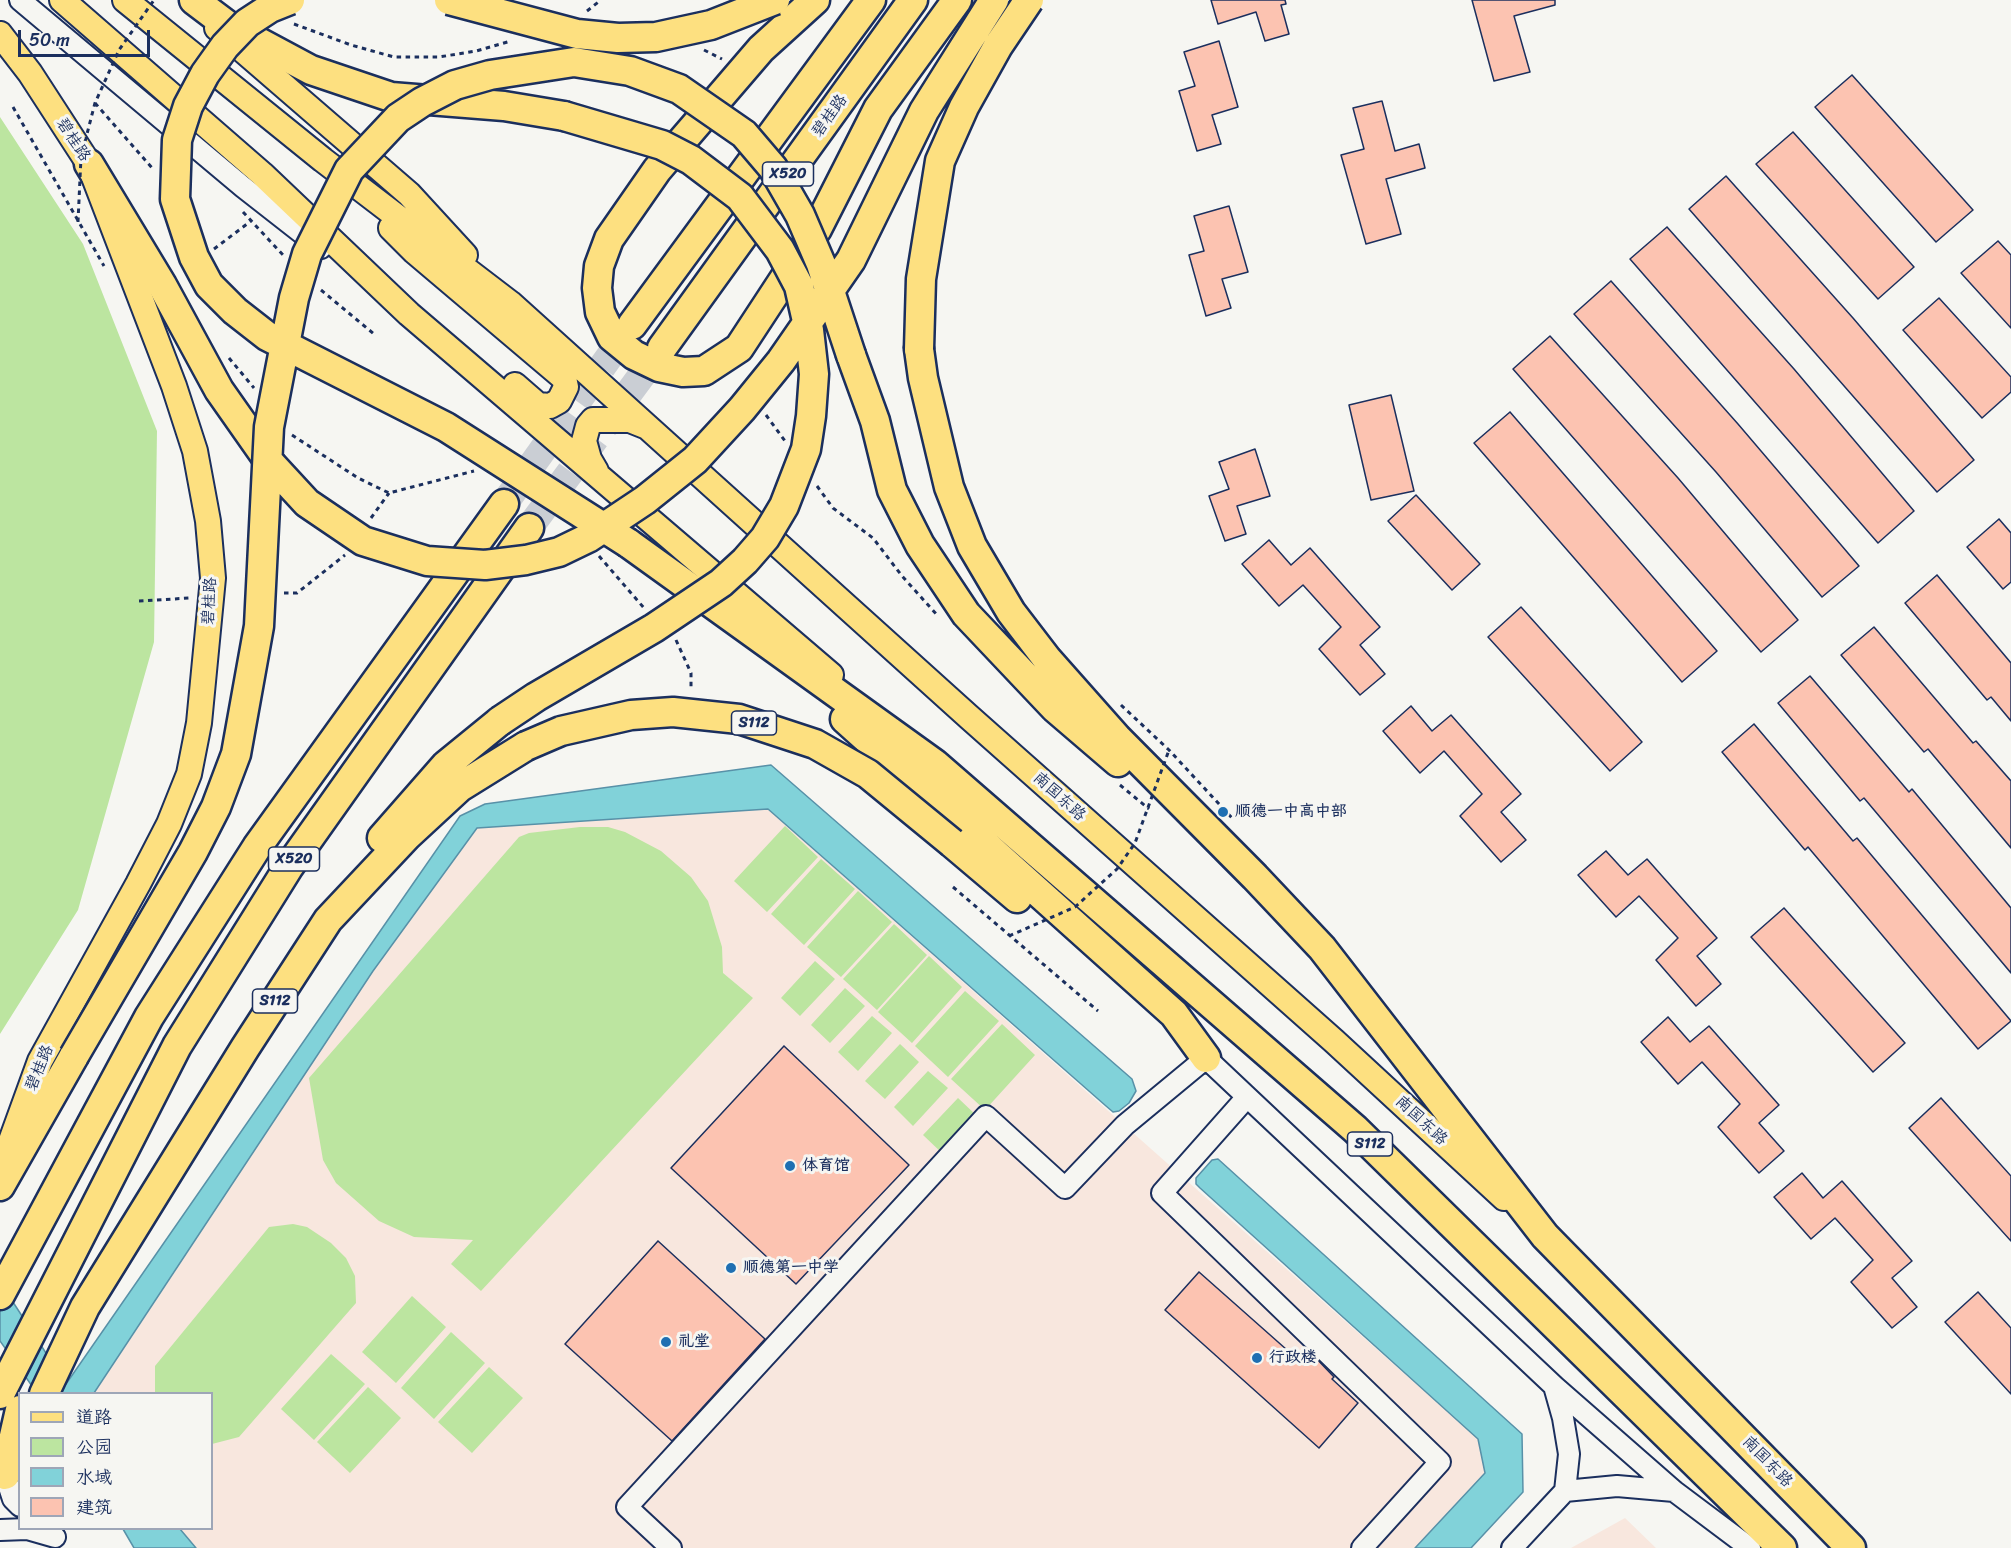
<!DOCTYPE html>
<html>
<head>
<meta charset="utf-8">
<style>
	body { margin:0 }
	#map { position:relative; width:2011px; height:1548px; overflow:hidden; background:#f6f6f2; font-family:Sriracha,"LXGW WenKai TC",sans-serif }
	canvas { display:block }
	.legend { position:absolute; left:18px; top:1392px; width:195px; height:138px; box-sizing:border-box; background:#f6f6f2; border:2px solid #9ea6b7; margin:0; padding:8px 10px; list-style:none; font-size:18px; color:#1b2f5e }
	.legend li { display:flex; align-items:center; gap:12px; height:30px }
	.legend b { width:30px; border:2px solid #9ea6b7 }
	.scale { position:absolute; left:18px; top:30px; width:132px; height:27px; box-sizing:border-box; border:3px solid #1b2f5e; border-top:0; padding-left:8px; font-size:18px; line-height:21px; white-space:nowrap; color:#1b2f5e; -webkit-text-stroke:4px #f6f6f2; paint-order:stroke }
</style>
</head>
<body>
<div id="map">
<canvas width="2011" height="1548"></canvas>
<ul class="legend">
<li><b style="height:8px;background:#fde080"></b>道路</li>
<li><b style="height:16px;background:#bce5a0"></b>公园</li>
<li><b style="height:16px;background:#81d2d9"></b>水域</li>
<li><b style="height:16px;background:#fcc3b1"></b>建筑</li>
</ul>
<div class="scale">50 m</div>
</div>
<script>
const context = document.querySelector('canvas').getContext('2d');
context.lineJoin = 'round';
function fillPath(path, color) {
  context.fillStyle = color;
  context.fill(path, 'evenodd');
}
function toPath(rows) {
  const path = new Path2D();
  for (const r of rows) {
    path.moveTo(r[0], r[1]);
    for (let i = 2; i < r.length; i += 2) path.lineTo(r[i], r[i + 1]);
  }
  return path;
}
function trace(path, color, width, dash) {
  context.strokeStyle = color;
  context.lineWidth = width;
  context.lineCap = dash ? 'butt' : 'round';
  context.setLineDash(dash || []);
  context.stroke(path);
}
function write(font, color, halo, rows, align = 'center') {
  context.font = font + ' Sriracha,"LXGW WenKai TC",sans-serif';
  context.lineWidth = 6;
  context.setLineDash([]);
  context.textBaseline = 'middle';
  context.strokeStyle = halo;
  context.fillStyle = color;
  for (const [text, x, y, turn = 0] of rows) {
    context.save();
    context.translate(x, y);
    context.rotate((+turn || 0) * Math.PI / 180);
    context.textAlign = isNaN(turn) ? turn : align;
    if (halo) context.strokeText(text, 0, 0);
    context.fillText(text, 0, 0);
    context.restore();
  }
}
fillPath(toPath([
	[768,809,1478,1439,1485,1473,1415,1548,196,1548,180,1529,212,1528,212,1394,94,1394,373,971,477,828],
	[1625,1518,1656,1548,1571,1548]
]), '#f8e7de');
fillPath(toPath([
	[0,117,83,244,157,431,154,642,78,910,0,1034],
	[785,826,818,857,767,912,734,881],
	[580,827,608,827,625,832,661,851,691,877,708,901,722,947,723,973,753,998,481,1291,451,1264,473,1240,414,1237,379,1221,336,1183,323,1160,309,1078,519,837,529,833],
	[821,859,855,889,804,945,771,914],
	[858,891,892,922,841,977,807,947],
	[894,924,927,955,877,1010,843,979],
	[929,956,962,987,912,1043,878,1012],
	[815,961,835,979,800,1016,781,998],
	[845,988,865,1006,830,1043,811,1025],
	[965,991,999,1021,948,1077,915,1046],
	[872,1016,892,1033,858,1071,838,1052],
	[1002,1024,1035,1055,985,1110,951,1079],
	[900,1044,919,1062,885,1099,865,1081],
	[928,1071,948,1088,913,1126,894,1107],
	[958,1098,977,1116,943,1154,923,1135],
	[293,1224,307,1227,331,1243,346,1258,355,1276,356,1303,239,1437,212,1444,212,1394,155,1393,155,1366,269,1227],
	[412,1296,446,1327,396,1383,362,1352],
	[451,1332,485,1363,434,1419,401,1388],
	[331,1354,365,1384,314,1440,281,1409],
	[489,1367,523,1398,472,1453,438,1422],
	[368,1387,401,1418,350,1473,317,1442]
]), '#bce5a0');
const water = toPath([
	[771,765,1132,1079,1136,1091,1129,1103,1119,1111,1113,1112,1106,1106,768,809,477,828,373,971,94,1393,37,1393,0,1341,0,1282,66,1384,460,816,485,804,771,765],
	[1218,1159,1522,1434,1523,1492,1471,1548,1415,1548,1485,1473,1478,1439,1200,1188,1196,1184,1196,1178,1212,1160,1218,1159],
	[123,1529,180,1529,196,1548,134,1548,123,1529]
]);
fillPath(water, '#81d2d9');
trace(water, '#5891a8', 1.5);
const building = toPath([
	[1211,0,1285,0,1286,4,1281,5,1289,34,1265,41,1256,12,1218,24,1211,0],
	[1472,0,1555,0,1555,5,1514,16,1530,72,1494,81,1472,0],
	[1219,41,1238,107,1212,115,1221,144,1197,151,1179,91,1195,86,1184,52,1219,41],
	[1852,75,1973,210,1936,242,1815,107,1852,75],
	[1382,101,1395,151,1419,144,1425,168,1386,179,1401,234,1366,244,1341,155,1364,149,1353,108,1382,101],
	[1793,132,1914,267,1878,299,1756,164,1793,132],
	[1726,176,1853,318,1974,460,1937,492,1689,209,1726,176],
	[1229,206,1248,272,1222,279,1231,308,1206,316,1189,255,1204,251,1194,216,1229,206],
	[1667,227,1794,369,1914,511,1878,543,1630,259,1667,227],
	[1998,241,2011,255,2011,328,1961,273,1998,241],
	[1611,281,1738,424,1859,566,1822,597,1716,472,1574,314,1611,281],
	[1939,298,2011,377,2011,392,1982,418,1903,330,1939,298],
	[1550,336,1678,478,1798,620,1761,652,1513,369,1550,336],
	[1391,395,1414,491,1371,500,1349,405,1391,395],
	[1510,412,1717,651,1682,682,1474,443,1510,412],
	[1255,449,1270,496,1237,506,1246,534,1225,541,1209,496,1229,489,1219,462,1255,449],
	[1416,495,1480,564,1452,590,1388,521,1416,495],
	[1999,519,2011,533,2011,582,2003,589,1967,547,1999,519],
	[1269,540,1291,565,1310,548,1380,627,1360,645,1385,674,1360,695,1319,649,1341,627,1303,585,1279,606,1242,564,1269,540],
	[1937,575,2011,663,2011,721,1991,697,1987,700,1905,603,1937,575],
	[1521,607,1642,742,1610,771,1488,637,1521,607],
	[1874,627,1973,743,1976,741,2011,781,2011,848,1928,749,1924,752,1841,655,1874,627],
	[1810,676,1909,792,1912,789,2011,908,2011,973,1864,798,1860,801,1778,703,1810,676],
	[1411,706,1432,731,1451,715,1521,794,1501,812,1526,840,1501,862,1460,816,1482,794,1444,751,1420,773,1383,731,1411,706],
	[1754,724,1853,841,1857,838,2011,1021,1978,1049,1808,847,1805,850,1722,752,1754,724],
	[1606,851,1628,875,1647,859,1717,938,1697,956,1721,984,1696,1006,1656,960,1678,938,1639,896,1616,917,1578,875,1606,851],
	[1784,908,1905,1043,1873,1072,1751,937,1784,908],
	[1668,1017,1690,1042,1709,1026,1779,1105,1759,1123,1784,1151,1759,1173,1718,1127,1740,1104,1702,1062,1678,1084,1641,1042,1668,1017],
	[784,1046,909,1165,796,1284,671,1168,784,1046],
	[1941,1098,2011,1176,2011,1241,1909,1128,1941,1098],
	[1802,1173,1823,1198,1842,1181,1912,1261,1892,1278,1917,1307,1892,1328,1851,1282,1873,1260,1835,1218,1811,1239,1774,1197,1802,1173],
	[658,1241,765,1339,672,1441,565,1344,658,1241],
	[1199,1272,1304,1365,1313,1355,1334,1377,1332,1379,1358,1403,1319,1448,1165,1310,1199,1272],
	[1978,1292,2011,1328,2011,1394,1945,1322,1978,1292]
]);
fillPath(building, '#fcc3b1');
trace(building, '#1b2f5e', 1.5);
trace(toPath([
	[504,504,632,325],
	[529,528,662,348]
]), '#caced4', 28, [28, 14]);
const minor = toPath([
	[20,0,243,187,321,248],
	[1247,1097,1162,1193,1440,1462,1362,1548],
	[1554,1386,1563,1418,1569,1454,1565,1491],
	[5,1475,13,1499,20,1506],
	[1565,1491,1617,1486,1674,1491],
	[0,1530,27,1529,55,1537],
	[671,1548,627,1507,986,1116,1065,1188,1125,1125,1206,1058,1554,1386,1674,1491,1750,1548],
	[1512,1548,1565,1491]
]);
const major = toPath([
	[62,0,262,174,409,314,831,675],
	[125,0,323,160,510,303,969,717,1334,1041,1504,1198],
	[217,28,409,194,465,255],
	[0,34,30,73,89,164,174,386,195,451,208,521,213,578,199,723,189,774,169,824,138,884,40,1061,3,1163],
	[391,228,414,251,564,378,566,387,559,401,550,406,538,405,515,385],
	[596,471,589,459,584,441,588,426,593,420,630,420,645,426]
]);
const highway = toPath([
	[194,0,227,25,311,70,391,97,504,106,564,116],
	[815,0,761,49,694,127,657,170,609,239,599,266,597,288,600,312,612,337,634,355,659,367,683,372,704,371,739,348,817,229,878,109,957,0],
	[89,164,162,285,219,390,271,464],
	[632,325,871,0],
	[662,348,913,0],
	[919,349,923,378,949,487,972,546,1011,612,1047,659,1117,738,1255,877,1322,948,1545,1236,1851,1548],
	[851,355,875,421,892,490,920,545,966,614,1055,708,1118,762],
	[628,543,935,764,1355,1129,1782,1548],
	[845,719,1174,1014,1206,1058],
	[382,838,446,765,500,721],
	[952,843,1017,898],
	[0,1186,74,1056],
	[0,1295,149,1017,257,847,504,504],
	[0,1394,177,1046,288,868,529,528],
	[44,1394,85,1307,245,1048,328,920,407,836,460,787,526,746],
	[5,1475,20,1410]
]);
trace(minor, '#1b2f5e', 24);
trace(major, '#1b2f5e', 28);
trace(highway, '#1b2f5e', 33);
trace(toPath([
	[587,11,601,0],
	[294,24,351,45,394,57,439,57,476,51,511,41],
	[704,50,722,59],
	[95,103,153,169],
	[13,107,104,266],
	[243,212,283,255],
	[214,249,251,221],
	[321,290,374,334],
	[229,358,254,388],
	[766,415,785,441],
	[292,435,358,478,389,493,474,471],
	[817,486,833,508,873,538,902,576,938,616],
	[371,518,389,493],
	[599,556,644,608],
	[284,593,297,593,345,555],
	[139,601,190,598],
	[676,640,691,673,691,690],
	[1121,705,1169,750,1232,818],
	[1120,785,1149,809],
	[953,887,1098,1011]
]), '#1b2f5e', 3, [4.5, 4.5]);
trace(minor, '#f6f6f2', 20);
trace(major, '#fde080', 24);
trace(highway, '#fde080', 28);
const highwayBridge = toPath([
	[290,0,270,8,247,23,225,46,205,74,188,106,177,140,175,199,194,257,209,285,235,311,267,336,446,427,628,543],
	[449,0,577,34,618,38,656,37,711,25,775,0],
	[919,349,921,279,940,161,964,107,998,46,1029,0],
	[271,464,307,503,363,541,427,561,485,565,526,560,559,552,588,538,645,500,695,460,742,409,781,361,851,260,924,111,994,0],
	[500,721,536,697,654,628,721,583,745,561,765,538,784,506,806,449,811,416,814,374,809,330,799,286,780,250,740,197,691,160,662,145,564,116],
	[526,746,561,731,631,715,673,712,739,719,815,744,868,774,952,843],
	[74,1056,193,852,216,807,236,754,259,626,269,427,294,298,307,254,349,170,398,118,422,102,455,85,490,75,574,62,630,71,679,89,744,134,773,168,800,215,821,264,851,355]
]);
trace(highwayBridge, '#1b2f5e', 33, []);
trace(toPath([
	[78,222,81,157,95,103,119,50,154,0],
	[1009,936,1075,907,1117,869,1135,843,1169,750]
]), '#1b2f5e', 3, [4.5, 4.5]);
trace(highwayBridge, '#fde080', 28);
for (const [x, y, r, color] of [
	[1223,812,6,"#1f6fb2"],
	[790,1166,6,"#1f6fb2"],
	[731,1268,6,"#1f6fb2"],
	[666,1342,6,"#1f6fb2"],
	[1257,1358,6,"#1f6fb2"]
]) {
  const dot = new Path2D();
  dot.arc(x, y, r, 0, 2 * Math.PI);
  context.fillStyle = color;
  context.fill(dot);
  trace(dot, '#f6f6f2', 2);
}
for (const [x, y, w] of [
	[788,174,51],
	[754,723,45],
	[294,859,51],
	[275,1001,45],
	[1370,1144,45]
]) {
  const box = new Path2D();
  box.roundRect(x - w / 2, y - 12, w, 24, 4.5);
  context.fillStyle = '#f6f6f2';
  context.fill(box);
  trace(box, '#1b2f5e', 1.5);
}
write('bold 15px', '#1b2f5e', null, [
	["X520",788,174],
	["S112",754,723],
	["X520",294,859],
	["S112",275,1001],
	["S112",1370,1144]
]);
write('16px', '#1b2f5e', '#f6f6f2', [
	["碧桂路",830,116,-54],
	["碧桂路",73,140,57],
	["碧桂路",210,601,-87],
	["南国东路",1059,797,42],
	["碧桂路",40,1068,-67],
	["南国东路",1421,1121,43],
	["南国东路",1767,1462,46]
]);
write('bold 16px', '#1b2f5e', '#f6f6f2', [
	["顺德一中高中部",1235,812],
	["体育馆",802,1166],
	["顺德第一中学",743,1268],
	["礼堂",678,1342],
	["行政楼",1269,1358]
], 'left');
</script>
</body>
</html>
